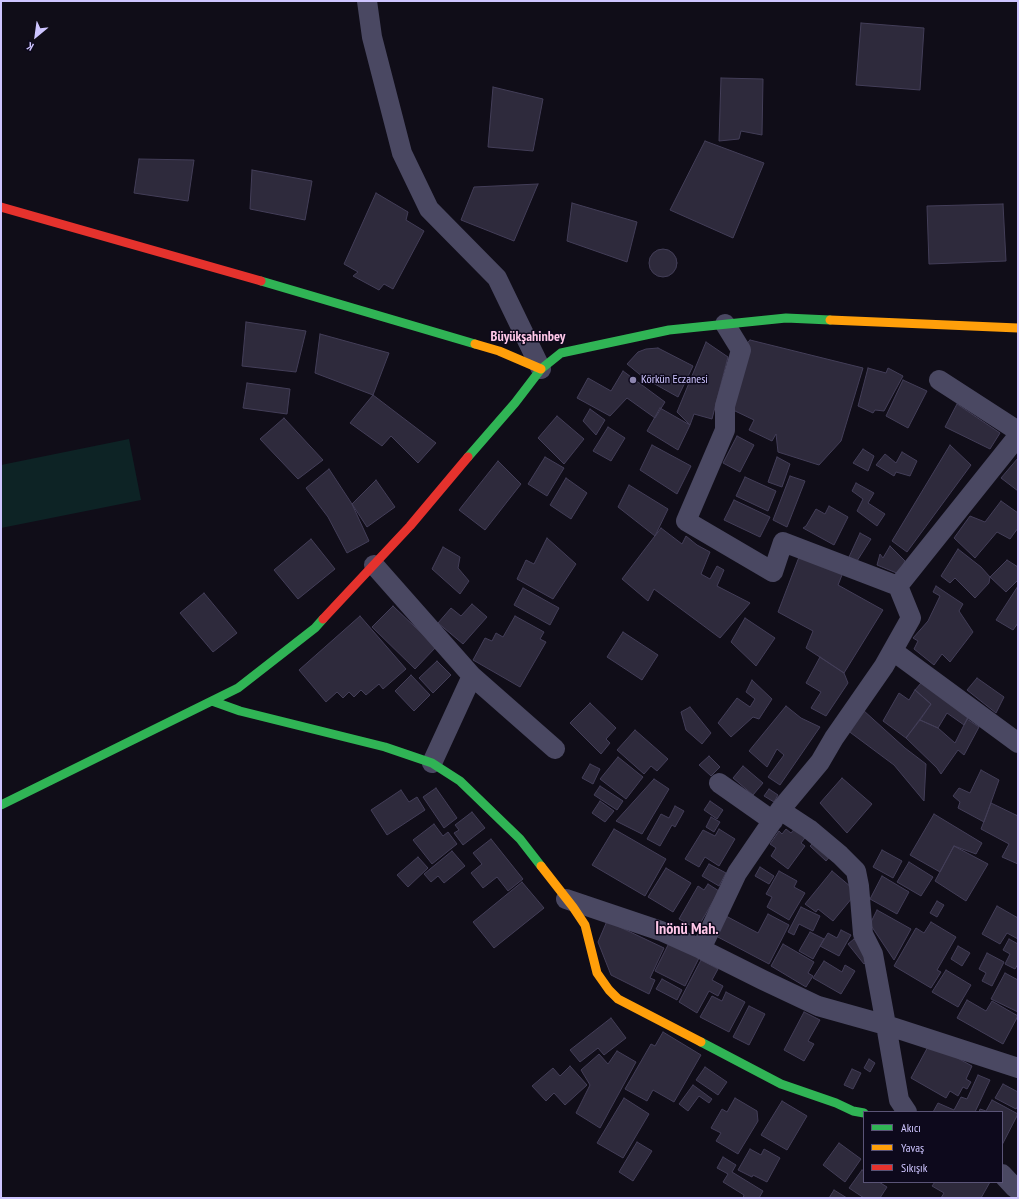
<!DOCTYPE html>
<html>
<head>
<meta charset="utf-8">
<style>
	body { margin:0 }
	#map { position:relative; width:1019px; height:1199px; overflow:hidden; background:#100d18; font-family:"PT Sans Narrow",sans-serif }
	canvas { display:block }
	.frame { position:absolute; inset:0; border:2px solid #cec5ff; pointer-events:none }
	.legend { position:absolute; left:863px; top:1111px; width:140px; height:72px; box-sizing:border-box; background:#0d091c; border:1px solid #5a5477; margin:0; padding:5px 7px; list-style:none; font-size:12px; color:#cec5ff }
	.legend li { display:flex; align-items:center; gap:8px; height:20px }
	.legend b { width:20px; border:1px solid #5a5477 }
	.north { position:absolute; left:16px; top:16px; width:40px; height:40px; -webkit-text-stroke:3px #0d091c; paint-order:stroke; rotate:209deg; font-size:11px; font-weight:700; line-height:16px; text-align:center; color:#cec5ff }
	.north::after { content:''; display:block; margin:auto; width:14px; height:18px; background:#cec5ff; clip-path:polygon(50% 0,100% 100%,50% 72%,0 100%) }
</style>
</head>
<body>
<div id="map">
<canvas width="1019" height="1199"></canvas>
<div class="frame"></div>
<ul class="legend">
<li><b style="height:5px;background:#30b455"></b>Akıcı</li>
<li><b style="height:5px;background:#ff9f0a"></b>Yavaş</li>
<li><b style="height:5px;background:#e5322d"></b>Sıkışık</li>
</ul>
<div class="north">K</div>
</div>
<script>
const context = document.querySelector('canvas').getContext('2d');
context.lineJoin = 'round';
function fillPath(path, color) {
  context.fillStyle = color;
  context.fill(path, 'evenodd');
}
function toPath(rows) {
  const path = new Path2D();
  for (const r of rows) {
    if (r.length === 3) {
      path.moveTo(r[0] + r[2], r[1]);
      path.arc(r[0], r[1], r[2], 0, 2 * Math.PI);
      continue;
    }
    path.moveTo(r[0], r[1]);
    for (let i = 2; i < r.length; i += 2) path.lineTo(r[i], r[i + 1]);
  }
  return path;
}
function trace(path, color, width, dash) {
  context.strokeStyle = color;
  context.lineWidth = width;
  context.lineCap = dash ? 'butt' : 'round';
  context.setLineDash(dash || []);
  context.stroke(path);
}
function write(font, color, halo, rows, align = 'center') {
  context.font = font + ' "PT Sans Narrow",sans-serif';
  context.lineWidth = 3;
  context.setLineDash([]);
  context.textBaseline = 'middle';
  context.strokeStyle = halo;
  context.fillStyle = color;
  for (const [text, x, y, turn = 0] of rows) {
    context.save();
    context.translate(x, y);
    context.rotate((+turn || 0) * Math.PI / 180);
    context.textAlign = isNaN(turn) ? turn : align;
    if (halo) context.strokeText(text, 0, 0);
    context.fillText(text, 0, 0);
    context.restore();
  }
}
fillPath(toPath([
	[129,439,141,500,1,528,1,465]
]), '#0d2325');
const building = toPath([
	[861,23,924,28,920,90,856,85,861,23],
	[721,78,763,79,762,135,741,131,739,139,719,141,721,78],
	[493,87,543,99,533,151,488,147,493,87],
	[705,141,764,163,733,238,670,210,705,141],
	[139,159,194,160,188,201,134,193,139,159],
	[252,170,312,181,305,220,250,209,252,170],
	[538,184,514,241,461,220,474,187,538,184],
	[376,193,408,212,406,220,424,231,393,289,384,284,379,290,353,276,358,272,344,264,376,193],
	[572,203,637,222,627,262,567,241,572,203],
	[1003,204,1006,261,929,264,927,206,1003,204],
	[663,263,14],
	[246,322,306,331,296,372,242,366,246,322],
	[320,334,389,353,373,395,315,373,320,334],
	[750,340,863,368,841,441,819,465,778,452,776,434,772,441,749,430,754,420,733,410,741,350,750,340],
	[706,342,728,357,712,419,694,414,690,425,677,412,706,342],
	[658,348,693,366,678,397,644,378,627,364,638,352,646,349,658,348],
	[868,368,886,373,888,368,903,376,884,411,875,410,873,413,858,406,868,368],
	[623,371,665,402,655,418,627,398,610,416,577,398,588,378,611,391,623,371],
	[903,380,927,391,908,428,886,416,903,380],
	[247,383,290,389,287,414,243,408,247,383],
	[373,395,436,443,418,463,391,436,382,446,350,423,373,395],
	[957,404,1000,433,990,449,945,427,957,404],
	[660,408,690,425,678,450,647,431,660,408],
	[590,409,605,420,596,435,583,421,590,409],
	[557,416,584,439,564,464,538,438,557,416],
	[284,418,323,460,298,479,260,439,284,418],
	[608,427,625,438,611,461,593,451,608,427],
	[737,436,754,445,740,472,723,463,737,436],
	[652,445,691,466,677,494,640,470,652,445],
	[950,445,971,465,907,552,892,541,950,445],
	[863,449,874,456,868,471,853,463,863,449],
	[902,452,917,461,910,476,896,472,894,476,876,465,885,454,896,463,902,452],
	[545,457,564,468,547,496,528,484,545,457],
	[777,457,790,464,782,487,768,482,777,457],
	[1018,458,1018,491,1001,478,1018,458],
	[498,461,521,484,485,530,459,510,498,461],
	[329,469,352,504,369,541,347,553,328,517,306,488,329,469],
	[790,476,805,481,787,527,773,520,790,476],
	[745,477,776,491,768,511,736,496,745,477],
	[566,478,587,493,571,519,550,505,566,478],
	[376,480,395,507,367,527,352,504,376,480],
	[856,483,874,493,868,503,885,514,877,526,857,511,863,499,852,491,856,483],
	[629,485,668,509,655,536,618,507,629,485],
	[734,500,770,517,760,537,724,520,734,500],
	[1001,501,1018,513,1018,528,1010,539,997,532,975,558,954,538,970,516,985,522,1001,501],
	[829,506,848,517,834,545,803,528,806,526,816,509,825,514,829,506],
	[661,528,682,544,686,536,697,545,710,552,701,574,710,579,717,566,724,570,717,586,750,603,720,638,654,589,648,601,622,579,661,528],
	[860,533,871,539,857,561,849,557,860,533],
	[547,538,576,564,553,599,517,579,526,560,534,564,547,538],
	[311,539,335,569,298,599,274,570,311,539],
	[890,546,905,561,899,574,877,565,880,554,883,558,890,546],
	[443,547,460,557,458,568,469,581,460,594,432,569,443,547],
	[958,549,981,567,990,577,989,583,975,598,955,578,950,583,941,576,958,549],
	[799,557,844,570,838,585,883,610,844,673,806,648,813,631,778,612,799,557],
	[1007,560,1018,567,1018,580,1006,592,990,577,1007,560],
	[936,586,963,604,959,611,973,632,950,662,942,654,934,665,914,649,918,641,913,638,928,621,940,596,933,592,936,586],
	[1018,586,1018,623,1013,630,996,620,1018,586],
	[523,588,559,608,550,625,514,605,523,588],
	[204,593,237,633,213,652,180,613,204,593],
	[472,604,487,617,463,644,438,623,451,608,461,616,472,604],
	[393,606,436,647,415,669,372,627,393,606],
	[360,616,406,669,383,689,379,684,366,695,361,690,354,697,349,692,343,698,337,692,326,702,299,670,360,616],
	[515,616,544,632,540,639,546,642,520,687,473,660,485,638,492,641,496,633,503,637,515,616],
	[745,618,775,638,756,666,731,642,745,618],
	[623,632,658,655,642,680,607,657,623,632],
	[820,657,844,673,848,683,826,716,811,708,821,692,806,683,820,657],
	[437,661,451,675,433,693,419,678,437,661],
	[411,675,430,695,414,711,395,691,411,675],
	[927,676,970,714,964,725,947,713,938,728,920,720,931,704,915,690,927,676],
	[977,678,1004,697,996,713,967,690,977,678],
	[752,680,772,699,759,719,753,717,731,737,718,723,737,698,750,707,755,699,746,692,752,680],
	[915,690,931,704,906,738,883,721,899,693,909,700,915,690],
	[590,703,616,728,606,739,610,743,601,754,570,723,590,703],
	[786,706,801,718,820,727,780,785,768,777,784,755,777,749,767,767,749,751,786,706],
	[690,707,711,733,702,744,686,730,681,712,690,707],
	[863,710,905,748,926,764,924,801,894,765,847,730,863,710],
	[967,719,979,727,964,755,958,750,941,774,937,768,906,738,920,720,938,728,955,743,967,719],
	[635,730,668,759,657,771,651,766,644,774,617,750,635,730],
	[709,756,720,767,711,776,699,765,709,756],
	[618,757,643,777,626,799,600,779,618,757],
	[590,764,600,769,593,784,582,778,590,764],
	[743,766,763,783,753,795,733,778,743,766],
	[981,770,999,780,984,822,958,808,960,802,953,796,959,788,970,793,981,770],
	[842,778,872,804,847,833,820,803,842,778],
	[654,779,669,789,642,834,616,821,654,779],
	[600,786,623,801,617,810,594,795,600,786],
	[436,788,457,818,444,828,423,797,436,788],
	[769,789,778,795,774,802,764,796,769,789],
	[401,790,409,802,417,797,425,810,387,835,371,810,401,790],
	[600,801,614,811,605,822,592,813,600,801],
	[710,801,723,810,717,819,704,810,710,801],
	[991,803,1018,816,1018,864,1002,857,1009,844,981,829,991,803],
	[675,806,684,811,675,827,672,825,660,846,647,839,661,814,669,818,675,806],
	[472,812,485,828,463,845,454,833,459,830,455,825,472,812],
	[934,814,982,843,976,854,954,846,940,872,910,855,934,814],
	[711,817,720,822,714,832,706,827,711,817],
	[434,824,443,836,448,832,457,844,432,864,413,840,434,824],
	[796,827,807,835,801,843,805,846,788,869,771,856,776,848,770,844,779,831,782,834,786,829,791,833,796,827],
	[614,829,666,859,645,896,592,865,614,829],
	[719,829,735,839,719,866,705,857,699,867,685,859,703,830,715,836,719,829],
	[491,839,523,879,508,891,497,877,483,888,471,873,482,864,473,853,491,839],
	[816,840,832,854,826,861,810,846,816,840],
	[954,846,988,864,966,901,935,881,954,846],
	[882,850,902,861,893,878,873,867,882,850],
	[452,851,465,866,444,883,438,876,431,882,424,874,452,851],
	[418,857,428,868,408,887,397,875,418,857],
	[909,862,933,877,921,896,897,882,909,862],
	[709,864,726,873,719,886,702,876,709,864],
	[760,867,774,876,769,884,755,876,760,867],
	[666,868,691,883,673,912,648,897,666,868],
	[779,871,797,881,794,887,805,893,789,920,767,907,772,897,766,894,779,871],
	[832,871,857,892,833,921,818,909,816,912,805,904,832,871],
	[882,876,909,892,897,914,870,899,882,876],
	[522,882,544,908,494,948,473,922,522,882],
	[708,884,719,891,697,929,679,919,698,886,704,890,708,884],
	[937,901,944,905,937,917,930,913,937,901],
	[997,906,1018,918,1018,939,1007,933,1000,944,982,934,997,906],
	[801,907,820,916,813,931,799,924,794,935,788,932,801,907],
	[877,910,911,929,894,960,870,924,877,910],
	[768,914,789,925,769,964,716,936,726,916,758,933,768,914],
	[607,921,664,948,650,978,655,980,649,994,611,975,598,942,607,921],
	[931,922,956,937,937,970,941,972,931,988,894,966,916,928,924,933,931,922],
	[841,930,851,935,839,956,820,946,828,933,837,938,841,930],
	[810,932,824,939,813,959,799,951,810,932],
	[854,939,870,958,864,964,848,944,854,939],
	[1009,939,1018,944,1018,964,1015,969,1005,964,1010,954,1003,950,1009,939],
	[669,943,699,958,685,986,655,971,669,943],
	[783,944,814,962,808,973,813,976,806,987,771,966,783,944],
	[958,946,970,953,962,966,951,959,958,946],
	[987,953,1004,962,992,986,982,981,986,973,979,969,987,953],
	[701,960,718,969,712,980,723,986,718,996,709,991,697,1013,679,1002,701,960],
	[824,961,842,972,845,965,855,971,841,994,813,978,824,961],
	[946,970,971,985,958,1007,932,992,946,970],
	[1005,973,1018,980,1018,1012,991,999,1005,973],
	[662,979,682,990,677,1000,656,989,662,979],
	[726,992,745,1002,729,1032,700,1017,712,996,722,1001,726,992],
	[967,1000,986,1011,992,1001,1018,1016,1003,1044,957,1018,967,1000],
	[749,1006,765,1014,749,1045,733,1037,749,1006],
	[804,1012,820,1020,808,1041,814,1044,804,1061,784,1050,804,1012],
	[611,1018,626,1038,604,1055,598,1048,580,1062,570,1050,611,1018],
	[663,1032,701,1055,674,1102,653,1090,647,1101,625,1089,651,1044,655,1046,663,1032],
	[930,1043,972,1066,966,1079,971,1082,967,1089,963,1087,958,1096,950,1091,946,1098,911,1078,930,1043],
	[617,1051,636,1062,600,1128,576,1113,590,1085,581,1070,599,1054,608,1064,617,1051],
	[869,1059,875,1063,870,1072,864,1068,869,1059],
	[570,1066,587,1085,565,1105,554,1093,546,1101,532,1086,553,1068,560,1076,570,1066],
	[705,1067,727,1082,718,1095,696,1080,705,1067],
	[852,1069,861,1073,853,1089,844,1085,852,1069],
	[978,1075,990,1080,975,1112,933,1112,938,1103,954,1110,961,1097,967,1099,978,1075],
	[1003,1084,1018,1092,1018,1106,1016,1109,995,1098,1003,1084],
	[693,1085,712,1099,709,1103,699,1096,688,1111,679,1104,693,1085],
	[624,1098,649,1114,623,1158,597,1143,624,1098],
	[735,1098,757,1111,758,1121,738,1154,716,1141,721,1133,711,1128,722,1109,727,1112,735,1098],
	[992,1100,1018,1114,1002,1145,1002,1112,979,1112,980,1109,986,1111,992,1100],
	[782,1101,807,1116,787,1150,761,1135,782,1101],
	[637,1142,652,1151,633,1181,619,1172,637,1142],
	[839,1143,861,1159,845,1182,823,1165,839,1143],
	[750,1149,761,1155,764,1149,780,1158,767,1182,753,1175,752,1177,738,1170,750,1149],
	[723,1157,736,1165,732,1172,763,1191,759,1198,743,1198,744,1195,723,1182,728,1174,717,1168,723,1157],
	[862,1170,864,1171,864,1182,879,1182,887,1187,880,1198,864,1198,849,1188,862,1170],
	[935,1182,990,1182,981,1198,941,1198,944,1193,932,1186,935,1182],
	[834,1190,847,1198,829,1198,834,1190]
]);
fillPath(building, '#2e2a3c');
trace(building, '#433e58', 1);
trace(toPath([
	[367,1,372,37,402,153,429,209,497,278,541,369],
	[725,324,741,350,725,406,725,430,686,521,773,572,783,542,898,586],
	[939,380,1018,431],
	[374,565,472,676,555,749],
	[893,651,1018,743],
	[432,763,472,676],
	[719,783,773,821],
	[566,899,661,931,701,949,763,980,818,1006,886,1025,873,954,863,934,859,886,856,871,840,855,809,829,780,810],
	[701,949,737,873,780,810,820,762,834,738,884,666,911,618,898,586,1018,436],
	[907,1112,899,1100,886,1025,1018,1068],
	[1002,1174,1015,1188]
]), '#4a4862', 20);
trace(toPath([
	[261,281,475,344],
	[468,457,515,403,541,369,561,353,669,330,786,318,830,320],
	[212,701,240,711,385,747,432,763,460,781,520,839,541,866],
	[1,805,238,688,315,628,323,619],
	[701,1042,781,1084,836,1103,853,1111,864,1113]
]), '#30b455', 9);
trace(toPath([
	[830,320,1018,328],
	[475,344,499,351,541,369],
	[541,866,573,907,585,925,597,973,609,990,618,999,701,1042]
]), '#ff9f0a', 9);
trace(toPath([
	[1,207,261,281],
	[323,619,410,526,468,457]
]), '#e5322d', 9);
for (const [x, y, r, color] of [
	[633,380,4,"#8c85ae"]
]) {
  const dot = new Path2D();
  dot.arc(x, y, r, 0, 2 * Math.PI);
  context.fillStyle = color;
  context.fill(dot);
  trace(dot, '#0d091c', 1.5);
}
write('12px', '#cec5ff', '#0d091c', [
	["Körkün Eczanesi",641,380]
], 'left');
write('bold 14px', '#ffc7e8', '#0d091c', [
	["Büyükşahinbey",528,337]
]);
write('bold 16px', '#ffc7e8', '#0d091c', [
	["İnönü Mah.",687,929]
]);
</script>
</body>
</html>
